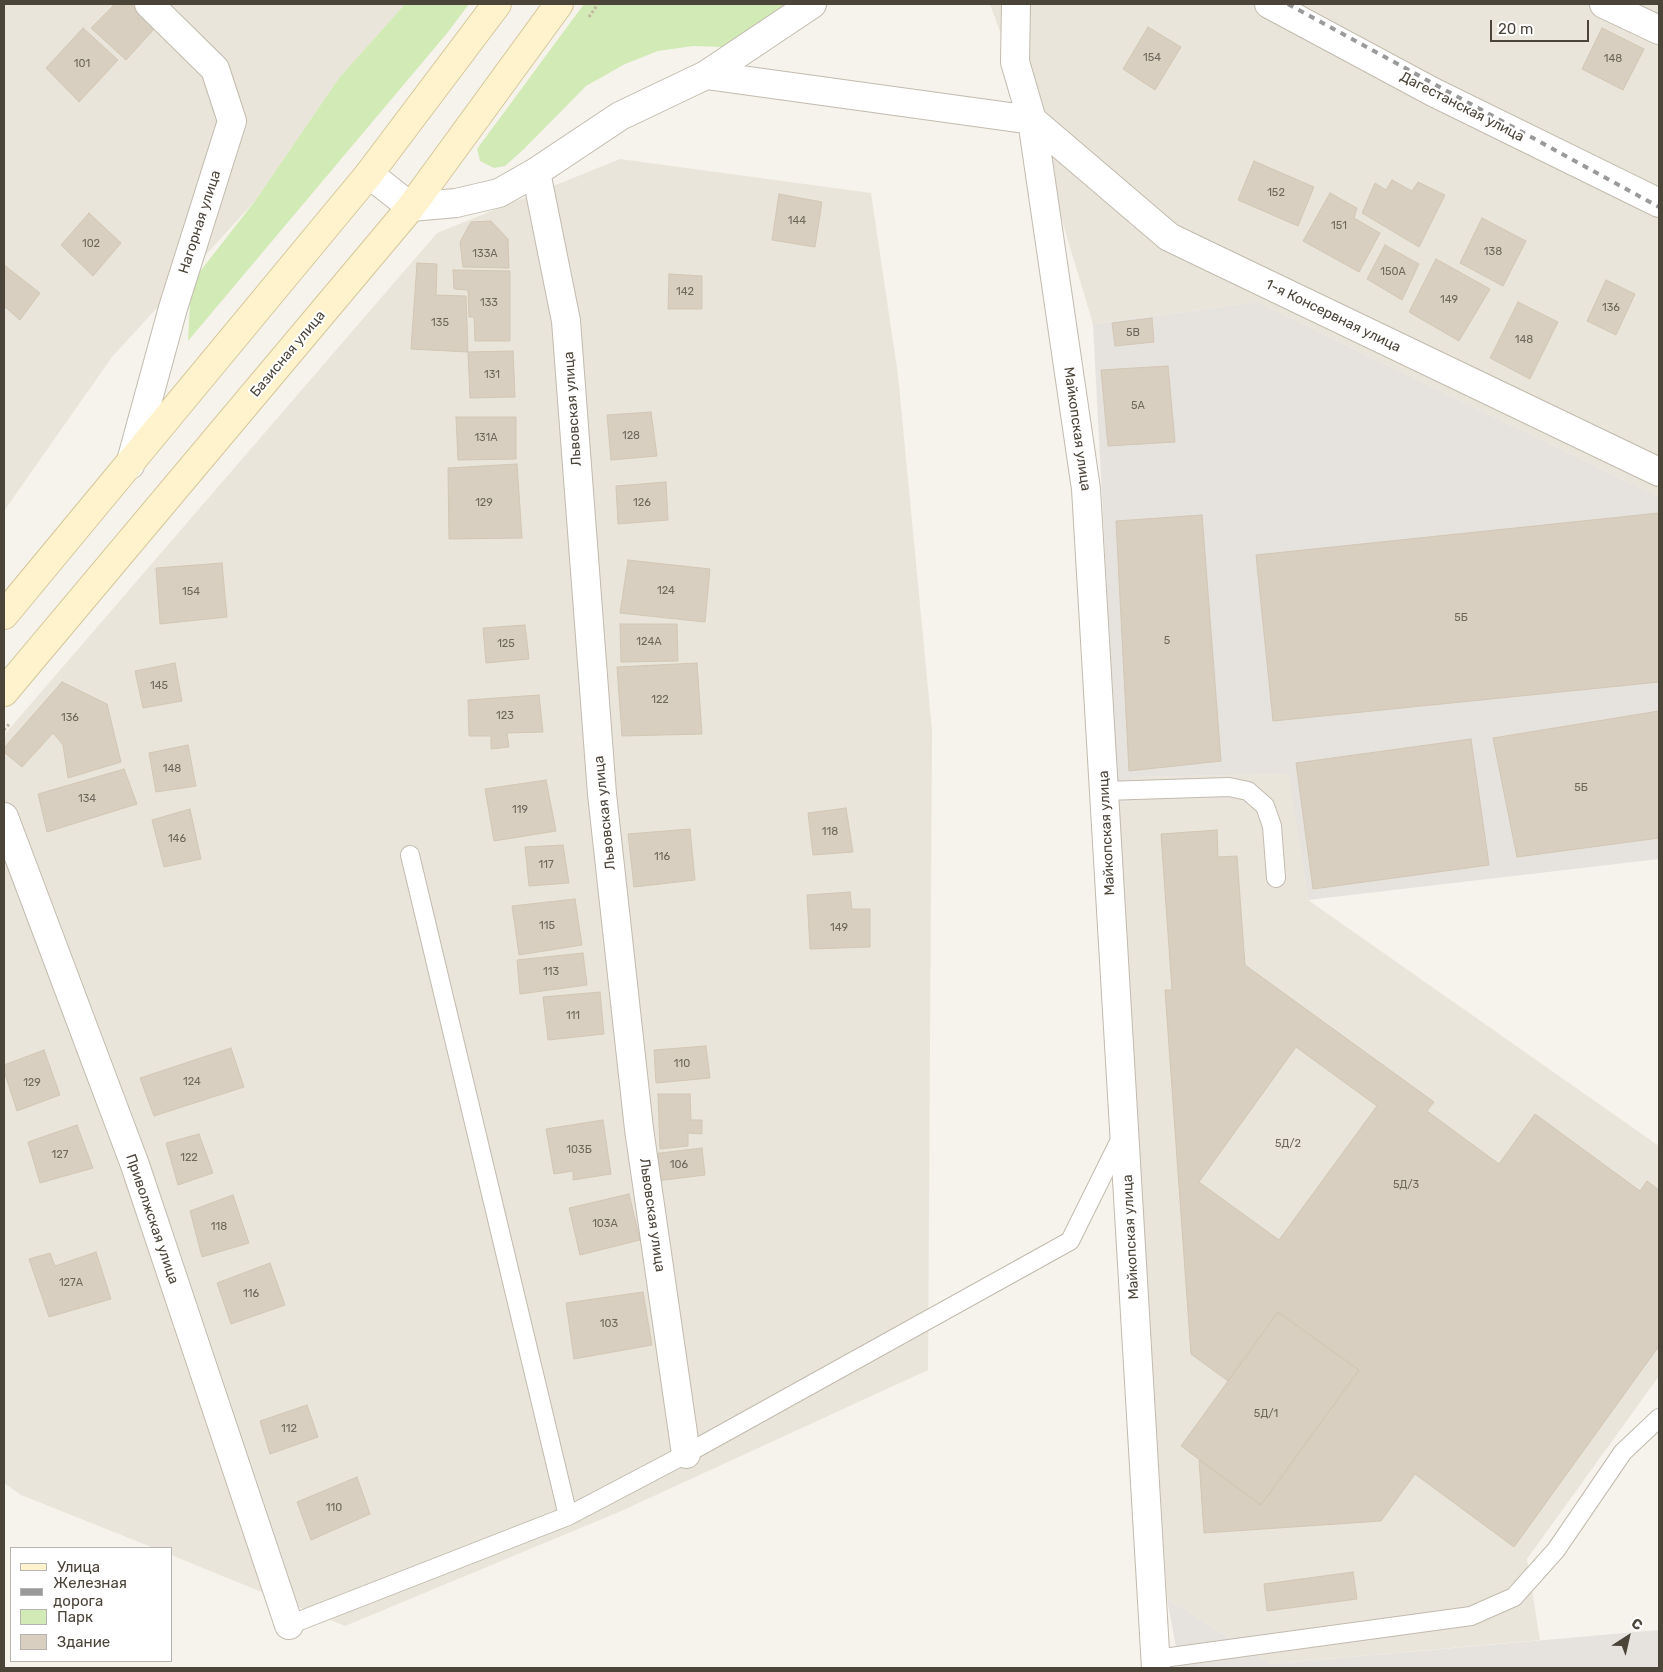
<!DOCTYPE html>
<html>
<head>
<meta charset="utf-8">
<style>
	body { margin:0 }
	#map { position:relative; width:1663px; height:1672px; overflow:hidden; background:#f6f3ec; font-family:Rubik,sans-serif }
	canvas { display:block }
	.frame { position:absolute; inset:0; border:5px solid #4b4439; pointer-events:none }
	.legend { position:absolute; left:10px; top:1547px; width:162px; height:115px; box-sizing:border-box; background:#fff; border:1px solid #b7b4b0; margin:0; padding:6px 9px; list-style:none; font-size:15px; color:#4b4439 }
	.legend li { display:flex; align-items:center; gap:10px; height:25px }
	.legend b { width:25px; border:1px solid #b7b4b0 }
	.north { position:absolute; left:1603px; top:1612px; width:50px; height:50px; -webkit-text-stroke:4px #fff; paint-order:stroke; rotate:35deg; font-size:14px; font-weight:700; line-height:20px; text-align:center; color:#4b4439 }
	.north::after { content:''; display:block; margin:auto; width:18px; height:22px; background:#4b4439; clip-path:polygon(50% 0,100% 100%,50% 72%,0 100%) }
	.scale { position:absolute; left:1490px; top:20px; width:99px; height:22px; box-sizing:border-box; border:2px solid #4b4439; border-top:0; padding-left:6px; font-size:15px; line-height:18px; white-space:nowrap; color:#4b4439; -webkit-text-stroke:4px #fff; paint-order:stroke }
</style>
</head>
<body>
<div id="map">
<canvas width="1663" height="1672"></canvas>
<div class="frame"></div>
<ul class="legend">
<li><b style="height:6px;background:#fff3cd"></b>Улица</li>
<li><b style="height:6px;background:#9a9a9a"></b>Железная дорога</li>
<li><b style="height:14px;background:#d2eab5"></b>Парк</li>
<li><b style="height:14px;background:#d8cfc1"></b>Здание</li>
</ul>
<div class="north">С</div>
<div class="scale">20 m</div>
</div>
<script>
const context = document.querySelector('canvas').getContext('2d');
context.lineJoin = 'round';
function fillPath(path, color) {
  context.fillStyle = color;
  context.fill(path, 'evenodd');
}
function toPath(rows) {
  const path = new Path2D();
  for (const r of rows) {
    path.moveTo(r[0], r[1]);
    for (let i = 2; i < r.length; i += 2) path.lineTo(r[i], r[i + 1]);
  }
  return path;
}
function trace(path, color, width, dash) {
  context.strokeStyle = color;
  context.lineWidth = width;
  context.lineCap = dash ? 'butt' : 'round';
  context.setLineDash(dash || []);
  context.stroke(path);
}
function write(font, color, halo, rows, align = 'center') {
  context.font = font + ' Rubik,sans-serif';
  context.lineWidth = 4;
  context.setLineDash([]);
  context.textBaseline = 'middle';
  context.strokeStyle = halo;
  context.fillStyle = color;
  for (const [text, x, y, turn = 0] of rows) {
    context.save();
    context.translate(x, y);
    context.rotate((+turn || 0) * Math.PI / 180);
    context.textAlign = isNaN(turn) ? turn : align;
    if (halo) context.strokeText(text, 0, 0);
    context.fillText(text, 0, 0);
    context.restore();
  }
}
fillPath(toPath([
	[4,4,405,4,339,78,255,201,112,357,4,511],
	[990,4,1659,4,1659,497,1257,302,1093,324,1032,120],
	[620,159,871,193,898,375,932,730,928,1370,619,1512,345,1626,171,1555,171,1548,154,1548,21,1495,4,1483,4,735,437,233],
	[1290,774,1308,900,1659,1146,1659,1376,1527,1559,1540,1640,1271,1664,1167,1599,1118,802,1134,801,1133,777]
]), '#eae5da');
fillPath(toPath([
	[1257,302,1659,497,1659,859,1308,900,1289,774,1133,777,1135,801,1118,802,1093,324],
	[1167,1599,1271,1664,1659,1630,1659,1668,1180,1668]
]), '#e6e2dd');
fillPath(toPath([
	[405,4,469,4,448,32,188,341,191,283,255,201,339,78],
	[584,4,785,4,724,47,693,46,658,51,625,64,586,86,524,149,505,166,494,168,480,161,477,149]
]), '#d2eab5');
const building = toPath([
	[115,4,131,4,155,28,126,60,91,28,115,4],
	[1148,27,1181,47,1155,90,1123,69,1148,27],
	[83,28,118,60,79,102,46,68,83,28],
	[1602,28,1644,49,1623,90,1582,69,1602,28],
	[1254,161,1314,187,1298,226,1238,200,1254,161],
	[1392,180,1412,191,1418,182,1445,195,1419,247,1362,213,1375,183,1386,190,1392,180],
	[1330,193,1357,208,1354,218,1380,233,1359,272,1303,241,1330,193],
	[779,194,822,202,815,247,772,240,779,194],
	[89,213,121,243,93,276,61,245,89,213],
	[1482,218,1526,241,1503,286,1460,263,1482,218],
	[491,221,508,239,509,268,463,267,460,242,471,222,491,221],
	[1385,245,1419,264,1402,300,1367,279,1385,245],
	[1436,259,1490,289,1459,341,1409,312,1436,259],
	[417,263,437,264,436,295,466,296,468,352,411,349,417,263],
	[4,265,40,293,20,320,4,306,4,265],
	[453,270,510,271,510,341,475,341,474,317,469,317,468,290,454,289,453,270],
	[669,274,702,276,702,309,668,309,669,274],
	[1606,280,1635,294,1616,335,1587,321,1606,280],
	[1518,302,1558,322,1530,379,1490,358,1518,302],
	[1152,318,1154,342,1115,346,1112,323,1152,318],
	[513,351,515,397,470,398,468,352,513,351],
	[1168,366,1175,442,1108,446,1101,370,1168,366],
	[651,412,657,456,611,460,607,415,651,412],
	[456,417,516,417,516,459,458,460,456,417],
	[517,464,522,538,449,539,448,468,517,464],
	[666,482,668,520,618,524,616,486,666,482],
	[1659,513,1659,682,1273,721,1256,555,1659,513],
	[1202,515,1221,761,1129,771,1116,521,1202,515],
	[628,560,710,569,705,622,620,613,628,560],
	[222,563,227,617,160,624,156,568,222,563],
	[620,624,677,624,678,661,621,662,620,624],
	[525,625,529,659,486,663,483,628,525,625],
	[175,663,182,701,143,708,135,671,175,663],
	[697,663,702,734,622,736,617,667,697,663],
	[62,682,107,704,121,762,68,778,63,745,53,733,22,767,4,752,4,748,62,682],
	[539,695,543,732,507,733,509,747,491,749,491,736,469,736,468,700,539,695],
	[1659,711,1659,838,1517,857,1493,738,1659,711],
	[1471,739,1489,865,1313,889,1296,763,1471,739],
	[188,745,196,786,156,792,149,753,188,745],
	[124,769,137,804,47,832,38,794,124,769],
	[546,780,556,831,494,841,485,789,546,780],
	[846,808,853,852,813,855,808,813,846,808],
	[190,809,201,859,164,867,152,820,190,809],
	[690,829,695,880,634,887,628,834,690,829],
	[1217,830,1218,857,1237,856,1245,965,1434,1102,1427,1111,1499,1164,1535,1114,1640,1191,1647,1181,1659,1190,1659,1346,1514,1547,1415,1474,1381,1521,1204,1533,1199,1460,1261,1505,1359,1370,1278,1312,1228,1381,1191,1354,1165,990,1172,990,1161,834,1217,830],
	[563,845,569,883,529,886,525,847,563,845],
	[850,892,852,909,870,909,870,947,810,949,807,895,850,892],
	[575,899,582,945,519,955,512,906,575,899],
	[583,953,587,985,520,994,517,960,583,953],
	[600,992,604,1034,548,1040,543,997,600,992],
	[706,1046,710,1078,656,1083,654,1050,706,1046],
	[1296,1047,1377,1106,1279,1240,1199,1182,1296,1047],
	[231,1048,244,1087,154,1116,140,1078,231,1048],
	[44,1050,60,1095,17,1111,4,1071,4,1065,44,1050],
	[658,1094,690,1094,691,1120,702,1120,702,1134,688,1133,688,1146,660,1149,658,1094],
	[603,1120,611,1174,573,1180,573,1171,554,1174,546,1129,603,1120],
	[77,1125,93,1168,40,1183,28,1142,77,1125],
	[199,1134,213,1173,178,1185,166,1143,199,1134],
	[702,1148,705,1175,656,1181,652,1154,702,1148],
	[629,1194,640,1240,580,1255,569,1208,629,1194],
	[233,1195,249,1243,202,1257,190,1211,233,1195],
	[96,1252,111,1299,49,1317,29,1259,50,1253,55,1266,96,1252],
	[270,1263,285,1305,231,1324,217,1283,270,1263],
	[643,1292,652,1345,574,1359,566,1303,643,1292],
	[1278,1312,1359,1370,1261,1505,1181,1446,1278,1312],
	[307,1405,318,1437,270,1454,260,1421,307,1405],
	[357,1477,370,1514,311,1540,297,1502,357,1477],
	[1353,1572,1357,1599,1267,1611,1264,1584,1353,1572]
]);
fillPath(building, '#d8cfc1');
trace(building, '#d3c7b4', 1);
const lane = toPath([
	[1104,791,1229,787,1248,791,1265,806,1272,826,1276,878],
	[410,855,568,1516],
	[289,1625,568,1516,686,1454,1070,1241,1122,1136],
	[1156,1659,1471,1616,1514,1597,1556,1550,1623,1452,1659,1418]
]);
const street = toPath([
	[1016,4,1015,62,1032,120,1086,489,1156,1668],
	[1269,4,1433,92,1659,203],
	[1604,4,1659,30],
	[706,75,1032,120,1169,237,1659,472],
	[536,172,566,321,602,794,639,1129,686,1454],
	[369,174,411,207,456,203,499,193,536,172,620,116,706,75,812,4],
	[130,465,173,308,232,121,215,69,149,4],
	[4,817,135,1165,289,1625]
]);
const secondary = toPath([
	[4,615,369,174,497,4],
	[4,692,411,207,559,4]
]);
trace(lane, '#c2bbae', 20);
trace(street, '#c2bbae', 30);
trace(secondary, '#d6c79b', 30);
trace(toPath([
	[589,17,598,4],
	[4,730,10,723]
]), '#c4b79f', 3, [2.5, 2.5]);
trace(lane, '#fff', 18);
trace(street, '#fff', 28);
trace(secondary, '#fff3cd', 28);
trace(toPath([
	[1288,4,1659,207]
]), '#9a9a9a', 4, [6, 6]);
write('11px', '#6e675b', null, [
	["154",1152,58],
	["148",1613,59],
	["101",82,64],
	["152",1276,193],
	["144",797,221],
	["151",1339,226],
	["102",91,244],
	["138",1493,252],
	["133А",485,254],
	["150А",1393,272],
	["142",685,292],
	["149",1449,300],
	["133",489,303],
	["136",1611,308],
	["135",440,323],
	["5В",1133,333],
	["148",1524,340],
	["131",492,375],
	["5А",1138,406],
	["128",631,436],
	["131А",486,438],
	["129",484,503],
	["126",642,503],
	["124",666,591],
	["154",191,592],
	["5Б",1461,618],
	["5",1167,641],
	["124А",649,642],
	["125",506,644],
	["145",159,686],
	["122",660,700],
	["123",505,716],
	["136",70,718],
	["148",172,769],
	["5Б",1581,788],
	["134",87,799],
	["119",520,810],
	["118",830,832],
	["146",177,839],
	["116",662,857],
	["117",546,865],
	["115",547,926],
	["149",839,928],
	["113",551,972],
	["111",573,1016],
	["110",682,1064],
	["124",192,1082],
	["129",32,1083],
	["5Д/2",1288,1144],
	["103Б",579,1150],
	["127",60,1155],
	["122",189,1158],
	["106",679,1165],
	["5Д/3",1406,1185],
	["103А",605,1224],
	["118",219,1227],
	["127А",71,1283],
	["116",251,1294],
	["103",609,1324],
	["5Д/1",1266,1414],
	["112",289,1429],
	["110",334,1508]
]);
write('14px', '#4b4439', '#fff', [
	["Дагестанская улица",1462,107,27],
	["Нагорная улица",200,222,-72],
	["1-я Консервная улица",1333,316,26],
	["Базисная улица",288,354,-50],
	["Львовская улица",573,409,-94],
	["Майкопская улица",1077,429,82],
	["Львовская улица",605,813,-96],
	["Майкопская улица",1107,833,-93],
	["Львовская улица",652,1215,82],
	["Приволжская улица",152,1219,71],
	["Майкопская улица",1131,1237,-93]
]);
</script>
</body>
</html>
